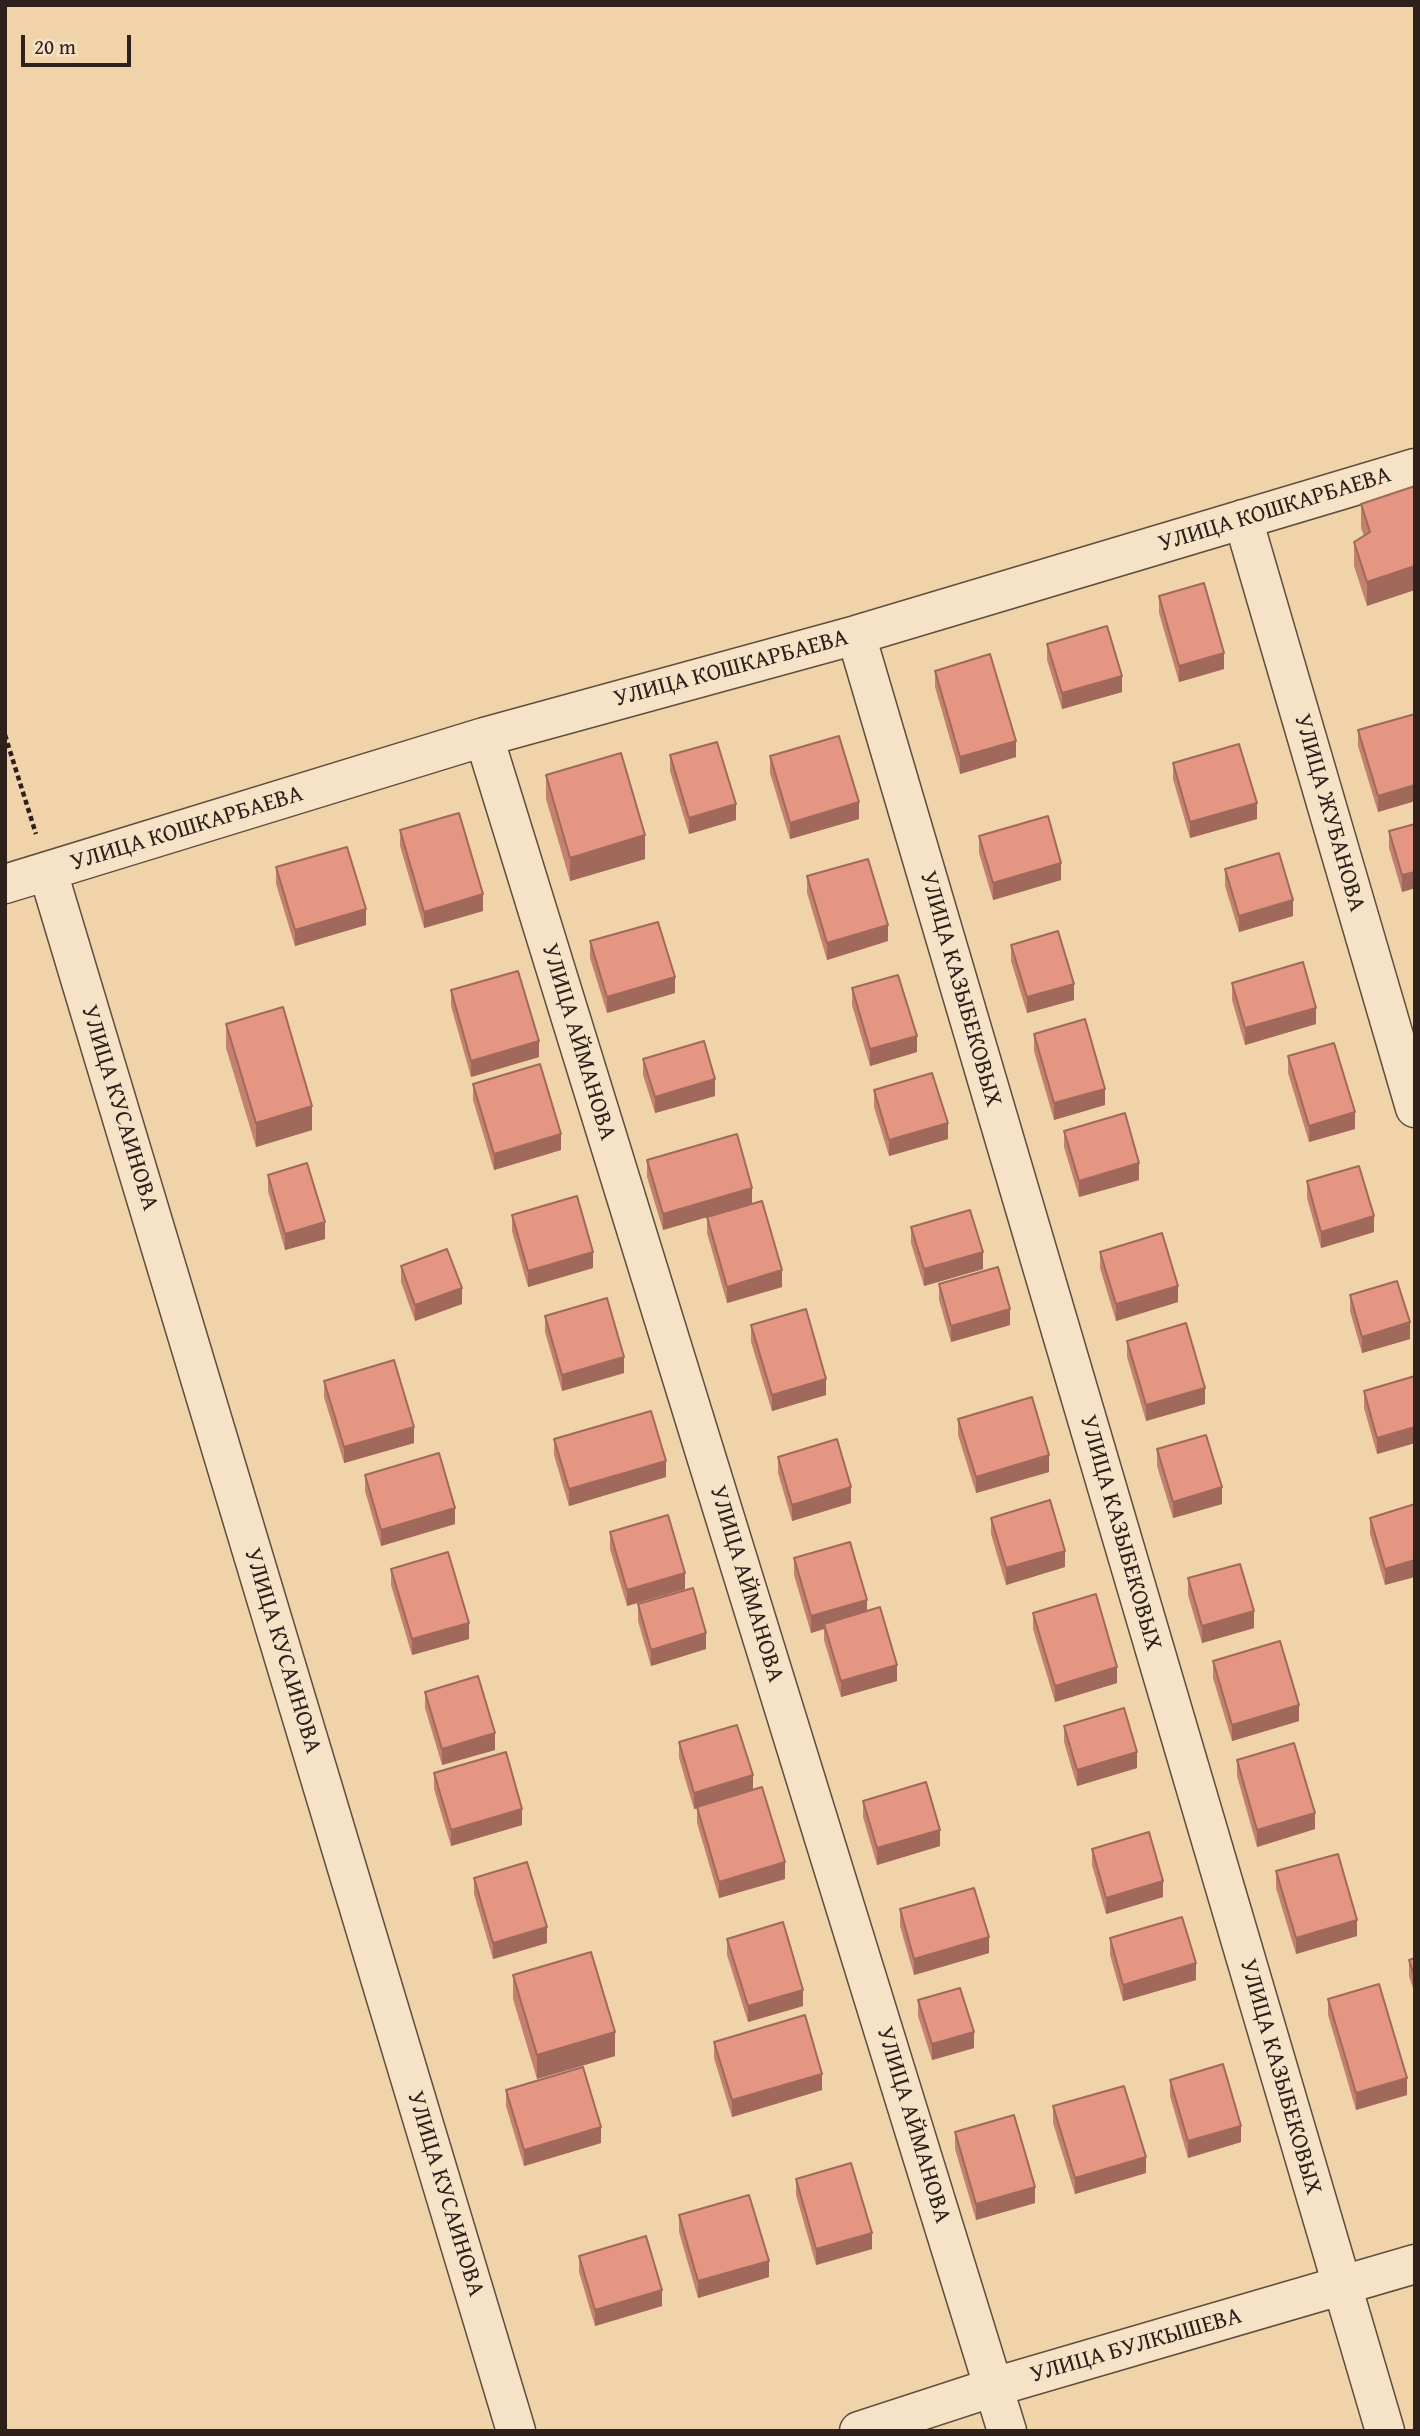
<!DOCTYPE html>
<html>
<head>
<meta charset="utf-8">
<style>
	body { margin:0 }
	#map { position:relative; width:1420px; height:2436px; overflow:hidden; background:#f0d3a9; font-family:"Gentium Book Plus",serif }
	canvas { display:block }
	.frame { position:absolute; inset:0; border:7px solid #2e211b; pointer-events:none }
	.scale { position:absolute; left:21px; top:35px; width:110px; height:32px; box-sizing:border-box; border:4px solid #2e211b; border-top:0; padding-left:9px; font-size:21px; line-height:24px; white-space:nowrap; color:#2e211b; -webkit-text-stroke:5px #f5e2c7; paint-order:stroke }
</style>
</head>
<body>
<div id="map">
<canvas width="1420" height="2436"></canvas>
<div class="frame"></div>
<div class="scale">20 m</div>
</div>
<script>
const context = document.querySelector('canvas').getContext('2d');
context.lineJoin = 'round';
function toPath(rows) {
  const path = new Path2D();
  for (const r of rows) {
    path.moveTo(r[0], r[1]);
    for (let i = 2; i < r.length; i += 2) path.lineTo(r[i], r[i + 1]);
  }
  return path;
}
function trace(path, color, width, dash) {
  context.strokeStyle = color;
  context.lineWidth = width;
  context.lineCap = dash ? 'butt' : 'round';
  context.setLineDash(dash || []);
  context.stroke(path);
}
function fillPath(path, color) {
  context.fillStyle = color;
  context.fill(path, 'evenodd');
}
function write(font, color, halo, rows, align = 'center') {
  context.font = font + ' "Gentium Book Plus",serif';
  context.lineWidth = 6;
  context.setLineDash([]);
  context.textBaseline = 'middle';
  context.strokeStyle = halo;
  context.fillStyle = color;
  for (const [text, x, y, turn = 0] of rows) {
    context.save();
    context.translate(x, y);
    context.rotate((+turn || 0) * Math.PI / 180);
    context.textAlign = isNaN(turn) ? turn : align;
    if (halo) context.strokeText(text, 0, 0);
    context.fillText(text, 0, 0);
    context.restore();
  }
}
const minor = toPath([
	[1243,519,1415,1108],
	[856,635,1385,2431],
	[484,737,1007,2431],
	[48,872,516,2431],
	[5,884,484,737,856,635,1415,468],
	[859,2431,994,2387,1415,2264]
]);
trace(minor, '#5e4e3e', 41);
trace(toPath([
	[5,735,36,834]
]), '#2e211b', 4.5, [5, 3.5]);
trace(minor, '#f5e2c7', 38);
fillPath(toPath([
	[1415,486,1367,606,1354,566,1354,542,1364,536,1361,528,1361,504],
	[1159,596,1224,669,1179,682,1159,613],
	[1047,644,1122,692,1062,709,1047,660],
	[935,671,1016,757,960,774,935,687],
	[1415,714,1415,801,1378,812,1358,746,1358,730],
	[670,755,736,820,689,834,670,771],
	[770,756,859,819,790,839,770,773],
	[1173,763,1257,819,1190,838,1173,779],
	[546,775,645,859,570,881,546,799],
	[1415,824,1415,888,1402,892,1389,848,1389,831],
	[400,830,483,911,424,928,400,846],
	[979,836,1061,880,993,900,979,853],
	[276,867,366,925,295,946,276,884],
	[1225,869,1293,916,1239,932,1225,886],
	[807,876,888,941,827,960,807,893],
	[590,941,675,993,607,1013,590,958],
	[1011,945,1074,1000,1027,1013,1011,961],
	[1232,983,1316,1024,1245,1045,1232,1000],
	[852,988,917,1052,870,1066,852,1005],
	[451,990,539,1057,471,1077,451,1006],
	[226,1024,312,1130,256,1147,226,1048],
	[1034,1034,1105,1105,1054,1120,1034,1051],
	[1288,1056,1355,1129,1309,1142,1288,1073],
	[643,1059,715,1096,655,1113,643,1075],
	[473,1084,561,1150,494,1170,473,1100],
	[874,1090,948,1139,889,1156,874,1107],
	[1064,1131,1139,1180,1079,1197,1064,1147],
	[647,1160,752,1203,782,1287,727,1303,707,1233,707,1217,663,1230,647,1177],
	[268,1175,325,1239,285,1250,268,1191],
	[1307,1181,1374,1232,1321,1248,1307,1198],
	[512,1215,593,1268,528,1287,512,1231],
	[911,1227,983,1269,924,1286,911,1243],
	[1100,1252,1178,1302,1116,1321,1100,1268],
	[401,1266,462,1304,415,1321,401,1282],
	[939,1284,1010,1325,951,1342,939,1300],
	[1350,1295,1410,1339,1362,1353,1350,1311],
	[545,1316,624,1373,562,1391,545,1332],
	[751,1325,826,1395,772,1411,751,1342],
	[1127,1341,1205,1404,1146,1421,1127,1357],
	[1415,1376,1415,1443,1377,1454,1364,1408,1364,1391],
	[324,1381,414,1443,344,1463,324,1397],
	[958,1419,1049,1472,976,1493,958,1435],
	[554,1439,666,1477,569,1506,554,1455],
	[1157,1449,1222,1504,1173,1518,1157,1466],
	[778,1457,851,1503,792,1521,778,1473],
	[365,1475,455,1524,381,1546,365,1491],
	[1415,1504,1385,1585,1370,1534,1370,1518],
	[991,1518,1065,1567,1006,1585,991,1534],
	[610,1532,685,1589,627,1606,610,1549],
	[794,1558,867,1611,897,1681,841,1697,824,1640,824,1629,811,1633,794,1575],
	[391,1569,469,1639,412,1655,391,1585],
	[1188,1578,1254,1628,1202,1643,1188,1595],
	[638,1604,706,1649,651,1666,638,1621],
	[1033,1613,1117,1683,1055,1702,1033,1629],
	[1213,1661,1299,1721,1232,1741,1213,1678],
	[425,1692,495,1750,442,1765,425,1708],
	[1064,1726,1137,1768,1077,1786,1064,1742],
	[679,1742,753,1790,785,1879,719,1898,697,1823,697,1808,694,1809,679,1758],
	[1237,1760,1315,1829,1257,1847,1237,1776],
	[434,1773,522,1825,451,1846,434,1789],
	[863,1801,940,1846,877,1865,863,1817],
	[1092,1849,1163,1897,1106,1914,1092,1865],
	[1276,1871,1357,1936,1296,1954,1276,1888],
	[474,1878,547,1943,493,1959,474,1894],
	[900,1909,989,1953,914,1975,900,1926],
	[1110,1938,1196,1980,1123,2001,1110,1955],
	[727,1939,803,2006,748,2022,727,1955],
	[1415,1958,1415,1994,1409,1976,1409,1960],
	[513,1975,615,2056,537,2079,513,1999],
	[1328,1999,1407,2095,1356,2110,1328,2015],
	[918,2000,974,2048,932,2060,918,2016],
	[714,2042,822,2090,732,2117,714,2058],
	[1170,2080,1241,2142,1188,2158,1170,2096],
	[506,2090,601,2143,524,2166,506,2106],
	[1053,2106,1146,2173,1075,2194,1053,2123],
	[955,2132,1035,2203,976,2220,955,2149],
	[796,2179,872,2249,816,2265,796,2195],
	[679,2215,769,2277,698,2298,679,2232],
	[579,2256,662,2306,595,2326,579,2272]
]), '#c48170');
fillPath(toPath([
	[1415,566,1415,590,1367,606,1367,582],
	[1224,653,1224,669,1179,682,1179,666],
	[1122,676,1122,692,1062,709,1062,693],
	[1016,741,1016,757,960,774,960,757],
	[1415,785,1415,801,1378,812,1378,796],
	[859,802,859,819,790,839,790,823],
	[1257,803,1257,819,1190,838,1190,822],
	[736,804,736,820,689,834,689,818],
	[645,835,645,859,570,881,570,858],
	[1061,863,1061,880,993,900,993,883],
	[1415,872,1415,888,1402,892,1402,875],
	[483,894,483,911,424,928,424,912],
	[1293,900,1293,916,1239,932,1239,916],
	[366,909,366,925,295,946,295,930],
	[888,925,888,941,827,960,827,943],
	[675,977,675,993,607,1013,607,997],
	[1074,984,1074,1000,1027,1013,1027,997],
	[1316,1008,1316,1024,1245,1045,1245,1028],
	[917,1036,917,1052,870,1066,870,1049],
	[539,1041,539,1057,471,1077,471,1061],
	[715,1079,715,1096,655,1113,655,1097],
	[1105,1089,1105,1105,1054,1120,1054,1103],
	[312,1106,312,1130,256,1147,256,1123],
	[1355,1112,1355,1129,1309,1142,1309,1126],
	[948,1123,948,1139,889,1156,889,1140],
	[561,1134,561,1150,494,1170,494,1154],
	[1139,1163,1139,1180,1079,1197,1079,1181],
	[752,1188,752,1204,663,1230,663,1214],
	[1374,1216,1374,1232,1321,1248,1321,1232],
	[325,1222,325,1239,285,1250,285,1234],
	[593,1252,593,1268,528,1287,528,1271],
	[983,1252,983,1269,924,1286,924,1269],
	[782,1270,782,1287,727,1303,727,1287],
	[1178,1286,1178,1302,1116,1321,1116,1304],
	[462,1288,462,1304,415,1321,415,1305],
	[1010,1309,1010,1325,951,1342,951,1326],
	[1410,1322,1410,1339,1362,1353,1362,1337],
	[624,1357,624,1373,562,1391,562,1375],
	[826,1379,826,1395,772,1411,772,1395],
	[1205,1388,1205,1404,1146,1421,1146,1405],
	[414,1427,414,1443,344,1463,344,1447],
	[1415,1427,1415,1443,1377,1454,1377,1438],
	[1049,1455,1049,1472,976,1493,976,1477],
	[666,1461,666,1477,569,1506,569,1489],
	[851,1487,851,1503,792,1521,792,1505],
	[1222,1487,1222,1504,1173,1518,1173,1502],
	[455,1508,455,1524,381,1546,381,1530],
	[1065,1551,1065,1567,1006,1585,1006,1568],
	[1415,1560,1415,1577,1385,1585,1385,1569],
	[685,1573,685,1589,627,1606,627,1590],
	[867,1600,867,1616,824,1624,824,1629,811,1633,811,1616],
	[1254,1611,1254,1628,1202,1643,1202,1626],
	[469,1623,469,1639,412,1655,412,1639],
	[706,1633,706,1649,651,1666,651,1650],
	[897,1665,897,1681,841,1697,841,1681],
	[1117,1667,1117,1683,1055,1702,1055,1686],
	[1299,1705,1299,1721,1232,1741,1232,1725],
	[495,1733,495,1750,442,1765,442,1749],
	[1137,1752,1137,1768,1077,1786,1077,1770],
	[753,1775,753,1791,694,1809,694,1793],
	[522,1809,522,1825,451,1846,451,1830],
	[1315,1813,1315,1829,1257,1847,1257,1830],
	[940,1830,940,1846,877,1865,877,1848],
	[785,1862,785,1879,719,1898,719,1882],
	[1163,1881,1163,1897,1106,1914,1106,1898],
	[1357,1920,1357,1936,1296,1954,1296,1938],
	[547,1927,547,1943,493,1959,493,1943],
	[989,1937,989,1953,914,1975,914,1959],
	[1196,1963,1196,1980,1123,2001,1123,1985],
	[803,1990,803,2006,748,2022,748,2006],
	[615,2032,615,2056,537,2079,537,2055],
	[974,2032,974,2048,932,2060,932,2044],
	[822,2074,822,2090,732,2117,732,2100],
	[1407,2078,1407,2095,1356,2110,1356,2093],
	[1241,2126,1241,2142,1188,2158,1188,2141],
	[601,2127,601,2143,524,2166,524,2150],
	[1146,2157,1146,2173,1075,2194,1075,2178],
	[1035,2187,1035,2203,976,2220,976,2204],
	[872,2233,872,2249,816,2265,816,2249],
	[769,2261,769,2277,698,2298,698,2281],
	[662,2290,662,2306,595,2326,595,2310]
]), '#a0695b');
const building = toPath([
	[1415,486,1415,566,1367,582,1354,542,1370,532,1361,504,1415,486],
	[1204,583,1224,653,1179,666,1159,596,1204,583],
	[1107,626,1122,676,1062,693,1047,644,1107,626],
	[990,654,1016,741,960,757,935,671,990,654],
	[1415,714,1415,785,1378,796,1358,730,1415,714],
	[839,736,859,802,790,823,770,756,839,736],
	[717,742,736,804,689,818,670,755,717,742],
	[1239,744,1257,803,1190,822,1173,763,1239,744],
	[621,753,645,835,570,858,546,775,621,753],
	[459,813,483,894,424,912,400,830,459,813],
	[1048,816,1061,863,993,883,979,836,1048,816],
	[1415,824,1415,872,1402,875,1389,831,1415,824],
	[347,847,366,909,295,930,276,867,347,847],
	[1279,853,1293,900,1239,916,1225,869,1279,853],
	[868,859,888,925,827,943,807,876,868,859],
	[658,922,675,977,607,997,590,941,658,922],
	[1058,931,1074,984,1027,997,1011,945,1058,931],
	[1303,962,1316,1008,1245,1028,1232,983,1303,962],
	[518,971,539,1041,471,1061,451,990,518,971],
	[898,975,917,1036,870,1049,852,988,898,975],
	[283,1007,312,1106,256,1123,226,1024,283,1007],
	[1085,1019,1105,1089,1054,1103,1034,1034,1085,1019],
	[704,1041,715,1079,655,1097,643,1059,704,1041],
	[1334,1043,1355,1112,1309,1126,1288,1056,1334,1043],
	[540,1064,561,1134,494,1154,473,1084,540,1064],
	[932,1073,948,1123,889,1140,874,1090,932,1073],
	[1125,1113,1139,1163,1079,1181,1064,1131,1125,1113],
	[737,1134,752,1188,663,1214,647,1160,737,1134],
	[307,1163,325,1222,285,1234,268,1175,307,1163],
	[1359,1166,1374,1216,1321,1232,1307,1181,1359,1166],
	[577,1196,593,1252,528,1271,512,1215,577,1196],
	[762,1201,782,1270,727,1287,707,1217,762,1201],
	[970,1210,983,1252,924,1269,911,1227,970,1210],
	[1162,1233,1178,1286,1116,1304,1100,1252,1162,1233],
	[447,1249,462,1288,415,1305,401,1266,447,1249],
	[998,1267,1010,1309,951,1326,939,1284,998,1267],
	[1397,1281,1410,1322,1362,1337,1350,1295,1397,1281],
	[607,1298,624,1357,562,1375,545,1316,607,1298],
	[806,1309,826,1379,772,1395,751,1325,806,1309],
	[1186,1323,1205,1388,1146,1405,1127,1341,1186,1323],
	[394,1360,414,1427,344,1447,324,1381,394,1360],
	[1415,1376,1415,1427,1377,1438,1364,1391,1415,1376],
	[1032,1397,1049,1455,976,1477,958,1419,1032,1397],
	[651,1411,666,1461,569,1489,554,1439,651,1411],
	[1206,1435,1222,1487,1173,1502,1157,1449,1206,1435],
	[837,1439,851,1487,792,1505,778,1457,837,1439],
	[439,1453,455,1508,381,1530,365,1475,439,1453],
	[1050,1500,1065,1551,1006,1568,991,1518,1050,1500],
	[1415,1504,1415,1560,1385,1569,1370,1518,1415,1504],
	[668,1515,685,1573,627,1590,610,1532,668,1515],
	[850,1542,867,1600,811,1616,794,1558,850,1542],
	[448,1552,469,1623,412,1639,391,1569,448,1552],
	[1240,1564,1254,1611,1202,1626,1188,1578,1240,1564],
	[693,1588,706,1633,651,1650,638,1604,693,1588],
	[1096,1594,1117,1667,1055,1686,1033,1613,1096,1594],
	[880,1607,897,1665,841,1681,824,1624,880,1607],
	[1280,1641,1299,1705,1232,1725,1213,1661,1280,1641],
	[478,1676,495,1733,442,1749,425,1692,478,1676],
	[1124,1708,1137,1752,1077,1770,1064,1726,1124,1708],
	[737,1725,753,1775,694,1793,679,1742,737,1725],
	[1294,1743,1315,1813,1257,1830,1237,1760,1294,1743],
	[506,1752,522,1809,451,1830,434,1773,506,1752],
	[926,1782,940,1830,877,1848,863,1801,926,1782],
	[762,1787,785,1862,719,1882,697,1807,762,1787],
	[1149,1832,1163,1881,1106,1898,1092,1849,1149,1832],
	[1338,1854,1357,1920,1296,1938,1276,1871,1338,1854],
	[527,1862,547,1927,493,1943,474,1878,527,1862],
	[974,1888,989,1937,914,1959,900,1909,974,1888],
	[1182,1917,1196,1963,1123,1985,1110,1938,1182,1917],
	[783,1922,803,1990,748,2006,727,1939,783,1922],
	[591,1952,615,2032,537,2055,513,1975,591,1952],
	[1415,1958,1415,1978,1409,1960,1415,1958],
	[1379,1984,1407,2078,1356,2093,1328,1999,1379,1984],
	[960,1988,974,2032,932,2044,918,2000,960,1988],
	[805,2015,822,2074,732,2100,714,2042,805,2015],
	[1223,2064,1241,2126,1188,2141,1170,2080,1223,2064],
	[583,2067,601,2127,524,2150,506,2090,583,2067],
	[1124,2086,1146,2157,1075,2178,1053,2106,1124,2086],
	[1014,2115,1035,2187,976,2204,955,2132,1014,2115],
	[851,2163,872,2233,816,2249,796,2179,851,2163],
	[749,2195,769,2261,698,2281,679,2215,749,2195],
	[646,2236,662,2290,595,2310,579,2256,646,2236]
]);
fillPath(building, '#e49682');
trace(building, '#a0695b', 2);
write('24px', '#2e211b', '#f5e2c7', [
	["УЛИЦА КОШКАРБАЕВА",1275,510,-17],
	["УЛИЦА КОШКАРБАЕВА",731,669,-15],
	["УЛИЦА ЖУБАНОВА",1329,813,74],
	["УЛИЦА КОШКАРБАЕВА",187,829,-17],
	["УЛИЦА КАЗЫБЕКОВЫХ",960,989,74],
	["УЛИЦА АЙМАНОВА",578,1042,73],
	["УЛИЦА КУСАИНОВА",119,1108,73],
	["УЛИЦА КАЗЫБЕКОВЫХ",1120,1533,74],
	["УЛИЦА АЙМАНОВА",746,1584,73],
	["УЛИЦА КУСАИНОВА",282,1651,73],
	["УЛИЦА КАЗЫБЕКОВЫХ",1280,2077,74],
	["УЛИЦА АЙМАНОВА",913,2125,73],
	["УЛИЦА КУСАИНОВА",445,2194,73],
	["УЛИЦА БУЛКЫШЕВА",1136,2346,-16]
]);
</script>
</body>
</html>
